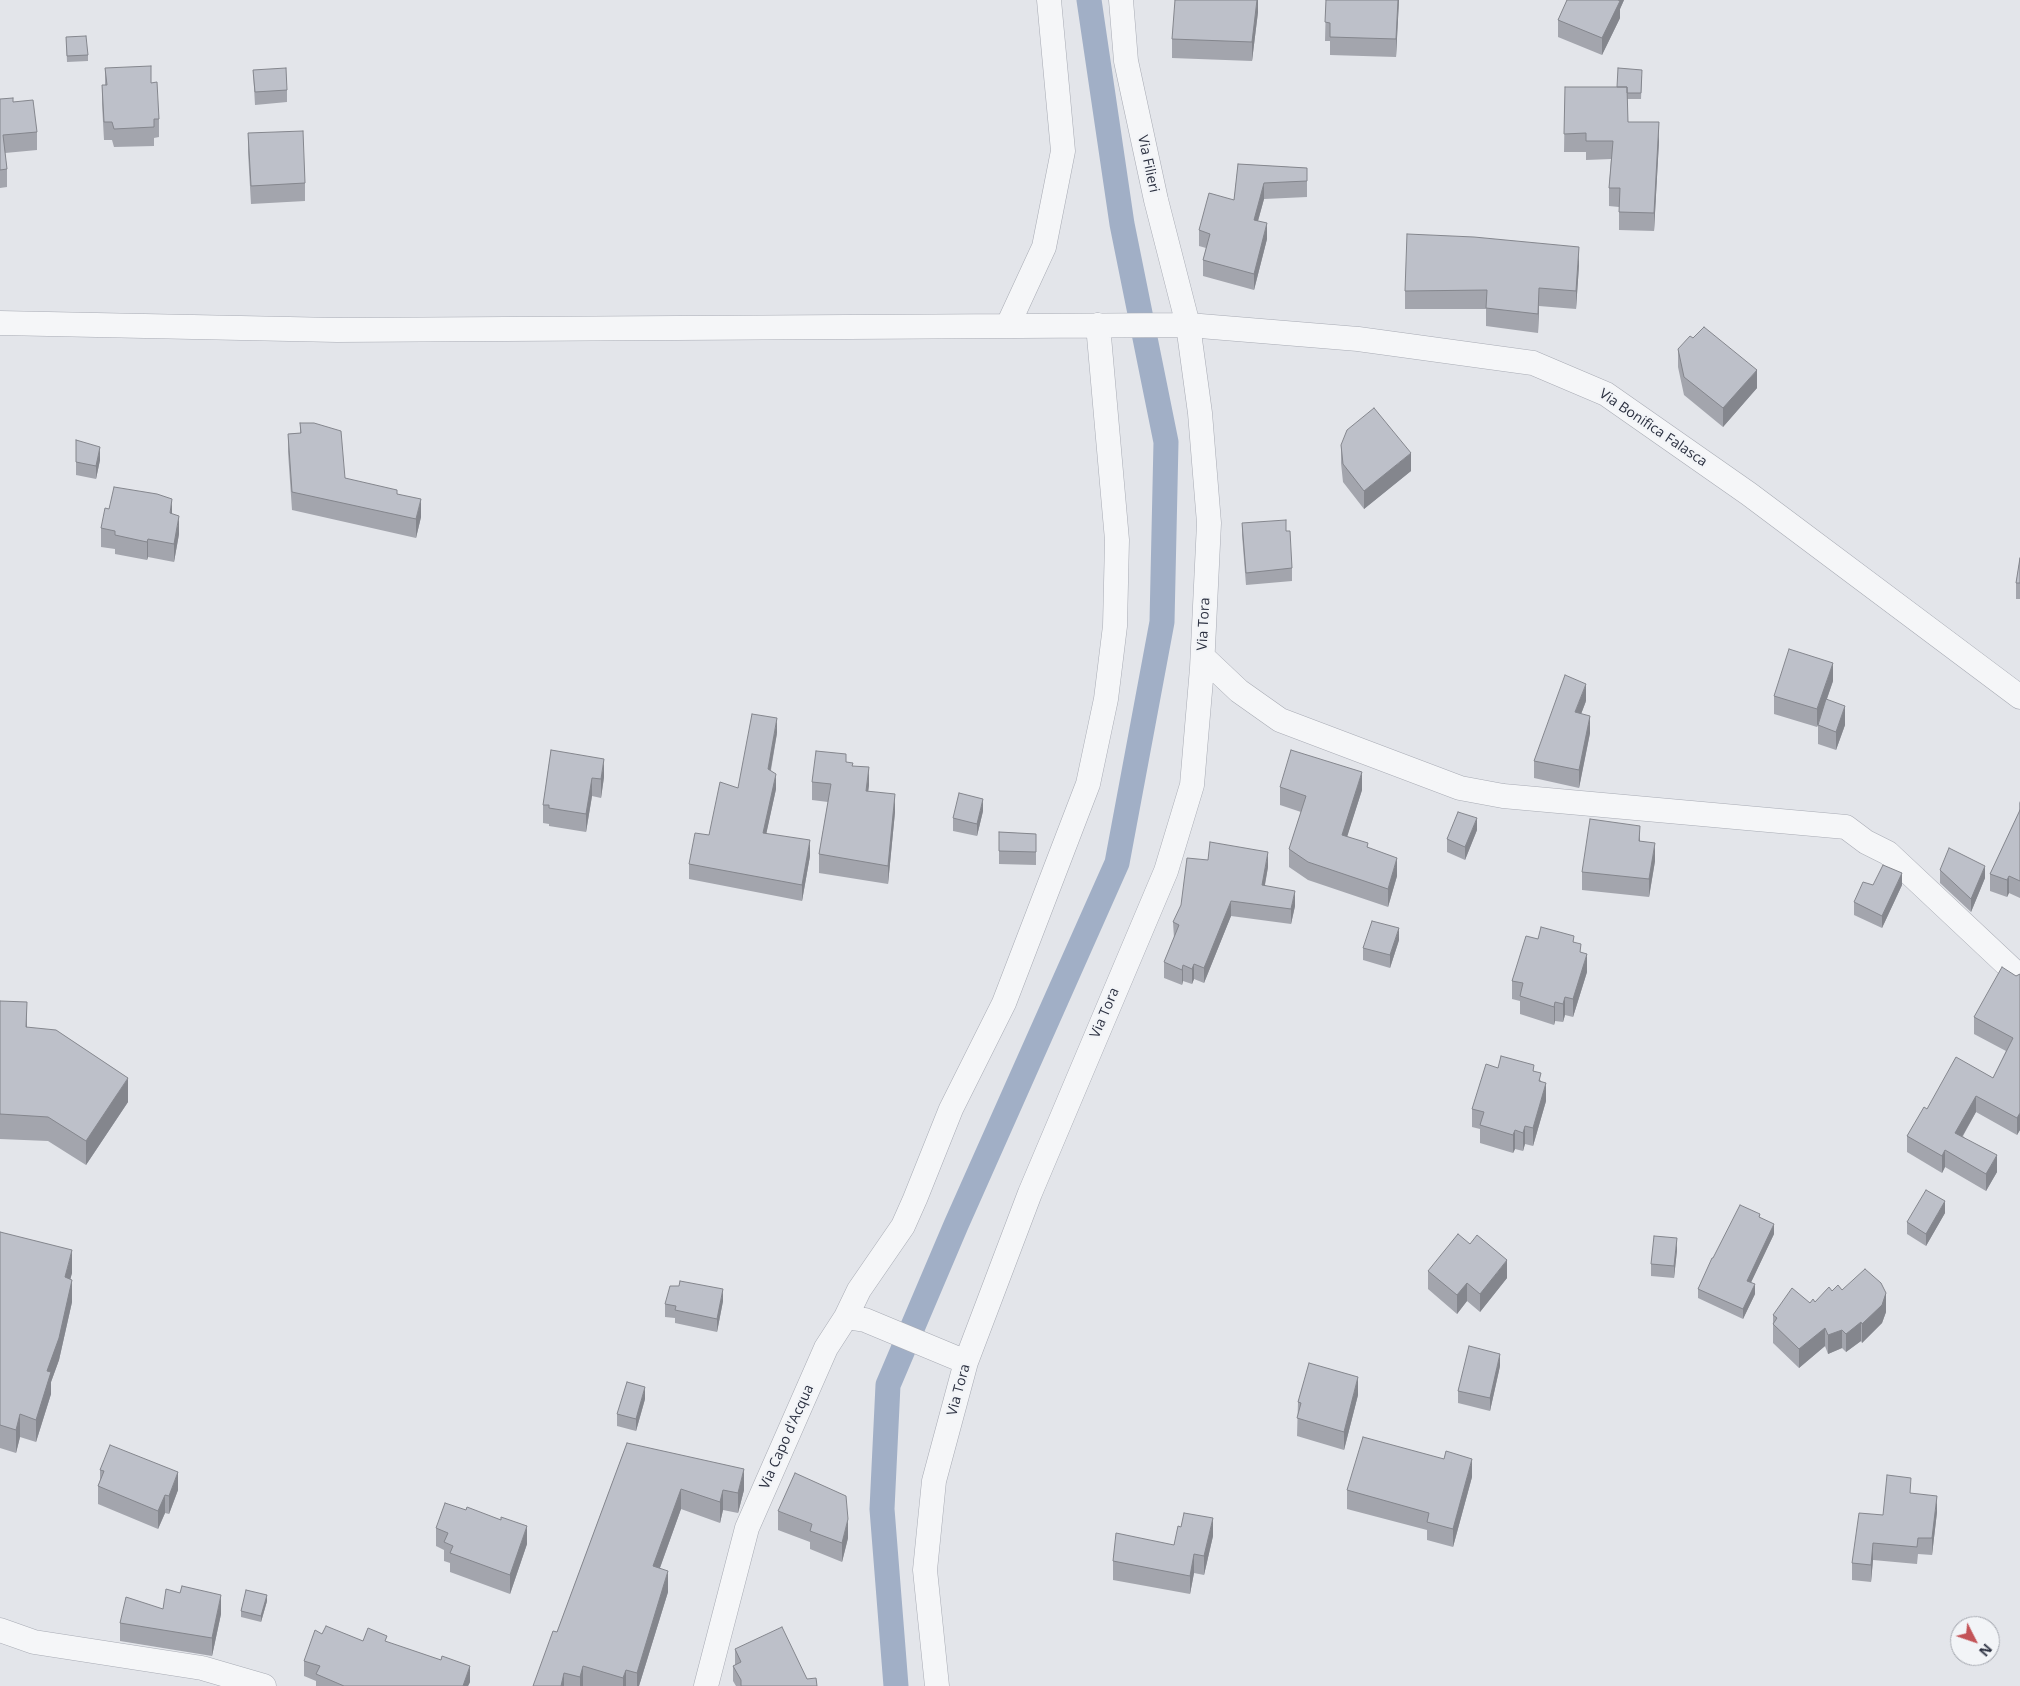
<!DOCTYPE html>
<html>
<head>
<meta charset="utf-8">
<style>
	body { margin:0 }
	#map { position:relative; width:2020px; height:1686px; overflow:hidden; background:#e3e5ea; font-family:"Open Sans",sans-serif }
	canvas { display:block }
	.north { position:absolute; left:1950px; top:1616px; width:50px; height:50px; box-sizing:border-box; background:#f2f4f7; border:1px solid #a3a6ae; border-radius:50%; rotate:131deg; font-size:14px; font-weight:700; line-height:20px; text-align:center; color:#2c3141 }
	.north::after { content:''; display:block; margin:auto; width:18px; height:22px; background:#c35357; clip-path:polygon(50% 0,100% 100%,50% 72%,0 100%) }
</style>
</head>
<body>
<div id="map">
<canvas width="2020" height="1686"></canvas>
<div class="north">N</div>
</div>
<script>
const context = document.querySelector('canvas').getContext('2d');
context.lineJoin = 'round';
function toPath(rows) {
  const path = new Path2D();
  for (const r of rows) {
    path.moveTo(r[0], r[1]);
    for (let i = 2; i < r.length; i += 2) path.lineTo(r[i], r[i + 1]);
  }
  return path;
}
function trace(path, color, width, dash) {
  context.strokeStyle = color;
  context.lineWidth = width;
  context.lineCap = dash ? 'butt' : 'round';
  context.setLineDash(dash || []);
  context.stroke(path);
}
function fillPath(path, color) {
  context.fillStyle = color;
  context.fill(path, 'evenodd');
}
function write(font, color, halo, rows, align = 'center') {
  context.font = font + ' "Open Sans",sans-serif';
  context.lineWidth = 4.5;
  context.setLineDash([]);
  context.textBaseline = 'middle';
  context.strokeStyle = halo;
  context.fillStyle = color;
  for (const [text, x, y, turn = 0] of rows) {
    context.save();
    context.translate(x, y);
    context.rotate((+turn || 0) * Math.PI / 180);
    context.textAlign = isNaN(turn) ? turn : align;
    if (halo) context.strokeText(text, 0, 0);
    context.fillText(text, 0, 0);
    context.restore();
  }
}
trace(toPath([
	[896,1686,882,1509,888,1385,956,1225,1117,863,1162,622,1166,442,1122,224,1089,0]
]), '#a1afc6', 25);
const street = toPath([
	[0,323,337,330,1188,325,1358,339,1533,363,1606,394,1749,494,2020,697],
	[1008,325,1044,247,1063,151,1049,0],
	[1203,657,1239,691,1280,720,1460,788,1503,796,1846,827,1866,842,1888,853,2020,977],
	[846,1317,859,1290,903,1226,915,1199,951,1109,1004,1003,1088,784,1106,699,1115,626,1117,540,1098,325],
	[0,1630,34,1642,202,1668,264,1686],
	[706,1686,747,1528,826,1348,846,1317,865,1320,966,1362],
	[937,1686,925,1570,934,1481,966,1362,1030,1193,1166,871,1192,785,1202,668,1209,523,1200,413,1188,325,1156,200,1126,61,1121,0]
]);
trace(street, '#a8abb4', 25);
trace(street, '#f5f6f8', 24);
fillPath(toPath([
	[1258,0,1258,12,1252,61,1172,58,1172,39],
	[1326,0,1399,0,1396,57,1330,55,1330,41,1325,41],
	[1567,0,1624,0,1620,9,1620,18,1602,55,1558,37,1558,20],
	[66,37,88,55,88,61,67,62],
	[105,68,151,83,159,119,159,137,154,138,154,146,114,147,112,140,104,140,102,104,102,85,105,85],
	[253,70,287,90,287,102,255,105],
	[1642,76,1641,99,1627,99,1628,122,1659,141,1654,231,1619,230,1619,207,1609,206,1609,188,1611,159,1586,160,1586,152,1564,152,1565,87,1617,87],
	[0,99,13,102,37,132,37,150,5,153,7,169,7,187,0,188],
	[248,133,305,183,305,201,251,204,248,152],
	[1238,164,1307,168,1307,197,1264,199,1258,221,1267,239,1254,290,1203,276,1203,260,1206,248,1199,246,1199,230,1234,200],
	[1579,265,1576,309,1539,306,1538,333,1486,326,1486,309,1405,309,1405,291],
	[1678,349,1757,388,1723,427,1684,395,1678,367],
	[300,423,345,478,397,494,421,517,416,538,292,510,288,452,288,434,300,433],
	[76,440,100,460,96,479,76,475],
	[1341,445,1411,471,1364,509,1343,482,1341,463],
	[109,509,172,514,179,534,174,562,148,557,147,560,115,554,115,549,101,547,101,528],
	[1242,523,1286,531,1292,568,1292,581,1246,585,1242,535],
	[2020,558,2020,599,2016,599,2016,583],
	[1833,681,1827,699,1845,725,1836,750,1818,744,1818,725,1822,713,1817,727,1774,714,1774,696],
	[1586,701,1581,714,1590,733,1579,788,1534,778,1534,761],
	[777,733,771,770,776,789,766,834,810,856,802,901,689,879,689,864,709,835,738,788],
	[551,750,604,777,601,798,592,796,586,832,549,826,549,824,543,823,543,805],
	[846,763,853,766,869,785,868,791,895,812,888,884,819,873,819,854,828,802,812,800,812,782],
	[1280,787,1362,790,1347,836,1368,847,1397,876,1388,907,1308,880,1289,867,1289,849,1301,812,1280,805],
	[2020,801,2020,898,2009,893,2007,897,1990,891,1990,874,2019,813,2019,803],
	[983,811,977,836,953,831,953,818],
	[1477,830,1465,860,1447,852,1447,839],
	[999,832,1036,834,1036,865,999,864],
	[1640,841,1655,861,1649,897,1582,890,1582,872],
	[1268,867,1265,885,1295,906,1291,924,1231,916,1204,983,1194,979,1192,984,1183,981,1182,985,1164,978,1164,962,1174,938,1173,922],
	[1940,870,1985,878,1971,912,1940,883],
	[1873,885,1902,885,1882,928,1854,915,1854,902],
	[1538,939,1574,942,1581,953,1587,972,1573,1017,1565,1015,1563,1022,1555,1021,1554,1025,1520,1014,1520,1001,1512,999,1512,981],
	[1399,940,1390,968,1363,960,1363,948],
	[2020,974,2020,1130,2017,1135,1976,1112,1963,1136,1997,1172,1986,1191,1945,1167,1942,1173,1907,1152,1907,1136,1927,1109,1993,1078,2006,1051,1974,1034,1974,1017,2016,976],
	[0,1001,27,1027,128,1102,86,1165,48,1141,0,1139],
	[1498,1068,1534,1071,1541,1081,1546,1101,1533,1146,1525,1144,1523,1151,1515,1149,1513,1153,1480,1143,1480,1129,1472,1127,1472,1109],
	[1945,1213,1926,1246,1907,1234,1907,1222],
	[1760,1217,1774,1234,1751,1282,1755,1294,1743,1319,1698,1298,1698,1289,1713,1258],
	[0,1232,72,1273,70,1279,72,1302,59,1360,51,1382,51,1394,36,1442,20,1437,16,1453,0,1448],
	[1677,1250,1674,1278,1651,1276,1651,1264],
	[1428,1271,1507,1278,1480,1312,1467,1301,1457,1314,1428,1289],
	[1842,1290,1886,1312,1882,1323,1862,1343,1861,1341,1846,1352,1842,1348,1828,1354,1825,1346,1799,1368,1773,1343,1773,1315,1815,1302,1832,1291],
	[723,1301,717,1332,675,1323,675,1318,665,1317,665,1304],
	[1500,1366,1490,1411,1458,1403,1458,1391],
	[1358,1395,1344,1450,1297,1436,1298,1402],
	[645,1399,636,1431,617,1426,617,1414],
	[627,1443,744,1490,738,1513,723,1510,720,1523,681,1509,660,1568,668,1592,639,1686,533,1686,557,1632],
	[100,1470,178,1490,169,1514,165,1513,158,1529,98,1504,98,1486,100,1480],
	[1472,1477,1453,1547,1427,1540,1427,1530,1347,1509,1347,1490],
	[1911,1493,1937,1512,1932,1555,1918,1554,1917,1564,1873,1560,1871,1582,1852,1580,1852,1563,1883,1515],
	[778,1511,848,1538,842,1562,810,1549,810,1542,778,1530],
	[1181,1527,1213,1536,1204,1575,1194,1573,1190,1594,1113,1580,1113,1561,1174,1545],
	[436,1528,527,1544,510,1594,450,1572,450,1563,444,1561,444,1550,436,1546],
	[180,1593,221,1614,212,1656,120,1641,120,1623,163,1609],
	[267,1601,261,1622,241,1617,241,1611],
	[322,1634,363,1641,387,1642,470,1682,468,1686,316,1686,316,1681,304,1676,304,1661],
	[735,1649,807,1679,817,1686,736,1686,733,1681,733,1666,735,1665]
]), '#a3a5ad');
fillPath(toPath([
	[1257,0,1258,0,1258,12,1252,61,1252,42],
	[1398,0,1399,0,1396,57,1396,39],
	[1616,0,1624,0,1620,9,1620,18,1602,55,1602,38],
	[1659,122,1659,141,1654,231,1654,213],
	[1264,183,1264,199,1254,235,1254,220],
	[1267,223,1267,239,1254,290,1254,274],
	[1579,247,1579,265,1576,309,1576,291],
	[1539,288,1539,306,1538,333,1538,314],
	[1757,370,1757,388,1723,427,1723,408],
	[100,447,100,460,96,479,96,466],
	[1411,453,1411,471,1364,509,1364,491],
	[172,499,172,518,170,513],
	[421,499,421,517,416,538,416,519],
	[179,516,179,534,174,562,174,544],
	[148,539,148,557,147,560,147,542],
	[1833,663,1833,681,1817,727,1817,709],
	[1586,684,1586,701,1575,730,1575,712],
	[1845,706,1845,725,1836,750,1836,732],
	[1590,716,1590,733,1579,788,1579,770],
	[777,718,777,733,768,784,768,769],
	[604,759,604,777,601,798,601,779],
	[869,767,869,785,866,809,866,791],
	[1362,772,1362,790,1342,853,1342,835],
	[776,774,776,789,763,849,763,833],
	[592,778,592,796,586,832,586,814],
	[895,794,895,812,888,884,888,866],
	[983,799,983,811,977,836,977,824],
	[1477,818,1477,830,1465,860,1465,847],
	[1640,826,1640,844,1639,841],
	[810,840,810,856,802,901,802,885],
	[1655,843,1655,861,1649,897,1649,879],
	[1268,852,1268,867,1262,900,1262,885],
	[1397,858,1397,876,1388,907,1388,889],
	[1985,866,1985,878,1971,912,1971,899],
	[1902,873,1902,885,1882,928,1882,916],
	[2009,876,2009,893,2007,897,2007,880],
	[1295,891,1295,906,1291,924,1291,909],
	[1231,901,1231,916,1204,983,1204,968],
	[1399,928,1399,940,1390,968,1390,955],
	[1587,954,1587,972,1573,1017,1573,999],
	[1194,964,1194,979,1192,984,1192,969],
	[1183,965,1183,981,1182,985,1182,970],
	[1565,997,1565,1015,1563,1022,1563,1004],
	[27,1002,27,1026,26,1051,26,1027],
	[1555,1002,1555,1021,1554,1025,1554,1007],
	[128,1078,128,1102,86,1165,86,1141],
	[1546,1083,1546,1101,1533,1146,1533,1128],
	[1976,1096,1976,1112,1955,1149,1955,1133],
	[2020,1113,2020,1130,2017,1135,2017,1118],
	[1525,1126,1525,1144,1523,1151,1523,1133],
	[1515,1130,1515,1149,1513,1153,1513,1135],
	[1945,1150,1945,1167,1942,1173,1942,1156],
	[1997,1155,1997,1172,1986,1191,1986,1174],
	[1945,1201,1945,1213,1926,1246,1926,1234],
	[1774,1224,1774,1234,1747,1291,1747,1281],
	[1677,1238,1677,1250,1674,1278,1674,1266],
	[72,1250,72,1273,65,1300,65,1277],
	[1507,1260,1507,1278,1480,1312,1480,1294],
	[72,1280,72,1302,59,1360,51,1382,51,1394,36,1442,36,1420,47,1371],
	[1467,1283,1467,1301,1457,1314,1457,1295],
	[1755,1284,1755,1294,1743,1319,1743,1309],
	[723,1289,723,1301,717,1332,717,1319],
	[1886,1293,1886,1312,1882,1323,1862,1343,1862,1324],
	[1861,1322,1861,1341,1846,1352,1846,1334],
	[1825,1328,1825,1346,1799,1368,1799,1349],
	[1842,1330,1842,1348,1828,1354,1828,1335],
	[1500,1354,1500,1366,1490,1411,1490,1398],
	[1358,1377,1358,1395,1344,1450,1344,1432],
	[645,1387,645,1399,636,1431,636,1419],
	[20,1414,20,1437,16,1453,16,1430],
	[1472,1459,1472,1477,1453,1547,1453,1529],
	[744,1469,744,1490,738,1513,738,1493],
	[178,1472,178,1490,169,1514,169,1496],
	[681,1489,681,1509,653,1587,653,1566],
	[723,1490,723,1510,720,1523,720,1502],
	[165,1495,165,1513,158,1529,158,1511],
	[1937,1496,1937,1512,1932,1555,1932,1538],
	[1213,1518,1213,1536,1204,1575,1204,1556],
	[848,1519,848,1538,842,1562,842,1543],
	[527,1526,527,1544,510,1594,510,1575],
	[1873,1543,1873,1560,1871,1582,1871,1565],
	[1194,1554,1194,1573,1190,1594,1190,1576],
	[668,1571,668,1592,639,1686,637,1686,637,1673],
	[221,1595,221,1614,212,1656,212,1638],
	[267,1595,267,1601,261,1622,261,1616],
	[470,1666,470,1682,468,1686,463,1686],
	[583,1666,583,1686,580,1686,580,1677],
	[626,1670,626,1686,623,1686,623,1678],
	[564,1673,564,1686,561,1686]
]), '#84868d');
const building = toPath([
	[1175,0,1257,0,1252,42,1172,39,1175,0],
	[1326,0,1398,0,1396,39,1330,37,1330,23,1325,22,1326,0],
	[1567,0,1618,0,1620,1,1602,38,1558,20,1567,0],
	[86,36,88,55,67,56,66,37,86,36],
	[151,66,151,83,157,82,159,119,154,119,154,127,114,129,112,122,104,122,102,85,107,85,105,68,151,66],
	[286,68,287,90,255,92,253,70,286,68],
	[1618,68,1642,70,1641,93,1627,93,1627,87,1617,87,1618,68],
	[1565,87,1627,87,1628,122,1659,122,1654,213,1619,212,1620,188,1609,188,1613,141,1586,141,1586,133,1564,134,1565,87],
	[13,98,13,102,33,100,37,132,3,135,7,169,0,170,0,99,13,98],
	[303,131,305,183,251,186,248,133,303,131],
	[1238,164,1307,168,1307,181,1264,183,1254,220,1267,223,1254,274,1203,260,1210,234,1199,230,1209,193,1234,200,1238,164],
	[1407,234,1474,237,1579,247,1576,291,1539,288,1538,314,1486,308,1487,290,1405,291,1407,234],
	[1704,327,1757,370,1723,408,1684,377,1678,349,1690,336,1693,338,1704,327],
	[1374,408,1411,453,1364,491,1343,464,1341,445,1347,430,1374,408],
	[300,423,314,423,341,431,345,478,397,490,397,494,421,499,416,519,292,492,288,434,301,433,300,423],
	[76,440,100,447,96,466,76,462,76,440],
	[114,487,157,494,172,499,170,513,179,516,174,544,148,539,147,542,115,535,115,531,101,528,105,508,109,509,114,487],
	[1286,520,1286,531,1290,531,1292,568,1246,573,1242,523,1286,520],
	[2020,558,2020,583,2016,583,2020,558],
	[1789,649,1833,663,1817,709,1774,696,1789,649],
	[1565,675,1586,684,1575,712,1590,716,1579,770,1534,761,1565,675],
	[1826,699,1845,706,1836,732,1818,725,1826,699],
	[752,714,777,718,768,769,776,774,763,833,810,840,802,885,689,864,695,833,709,835,720,782,738,788,752,714],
	[551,750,604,759,601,779,592,778,586,814,549,808,549,805,543,805,551,750],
	[1291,750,1362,772,1342,835,1368,843,1367,847,1397,858,1388,889,1308,862,1289,849,1306,796,1280,787,1291,750],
	[816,751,846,754,846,762,853,763,852,766,869,767,866,791,895,794,888,866,819,854,831,784,812,782,816,751],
	[959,793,983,799,977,824,953,818,959,793],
	[2020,810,2020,881,2009,876,2007,880,1990,874,2020,810],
	[1458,812,1477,818,1465,847,1447,839,1458,812],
	[1590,819,1640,826,1639,841,1655,843,1649,879,1582,872,1590,819],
	[999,832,1036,834,1036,852,999,851,999,832],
	[1210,842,1268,852,1262,885,1295,891,1291,909,1231,901,1204,968,1194,964,1192,969,1183,965,1182,970,1164,962,1179,925,1173,922,1181,905,1187,858,1208,860,1210,842],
	[1949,848,1985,866,1971,899,1940,870,1949,848],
	[1883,865,1902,873,1882,916,1854,902,1863,882,1873,885,1883,865],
	[1372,921,1399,928,1390,955,1363,948,1372,921],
	[1541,927,1574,936,1573,942,1581,944,1580,952,1587,954,1573,999,1565,997,1563,1004,1555,1002,1554,1007,1520,996,1523,983,1512,981,1526,936,1538,939,1541,927],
	[2002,967,2016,976,2020,974,2020,1113,2017,1118,1976,1096,1955,1133,1997,1155,1986,1174,1945,1150,1942,1156,1907,1136,1924,1107,1927,1109,1956,1057,1993,1078,2013,1038,1974,1017,2002,967],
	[0,1001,27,1002,26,1027,56,1030,128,1078,86,1141,48,1117,0,1114,0,1001],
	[1501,1056,1534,1065,1533,1071,1541,1073,1539,1081,1546,1083,1533,1128,1525,1126,1523,1133,1515,1130,1513,1135,1480,1125,1484,1112,1472,1109,1486,1064,1498,1068,1501,1056],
	[1926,1190,1945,1201,1926,1234,1907,1222,1926,1190],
	[1740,1205,1760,1214,1759,1217,1774,1224,1747,1281,1755,1284,1743,1309,1698,1289,1712,1258,1713,1258,1740,1205],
	[0,1232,72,1250,65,1277,72,1280,59,1338,47,1371,51,1372,36,1420,20,1414,16,1430,0,1425,0,1232],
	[1458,1234,1470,1244,1477,1235,1507,1260,1480,1294,1467,1283,1457,1295,1428,1271,1458,1234],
	[1654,1236,1677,1238,1674,1266,1651,1264,1654,1236],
	[1865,1269,1881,1283,1886,1293,1882,1305,1862,1324,1861,1322,1846,1334,1842,1330,1828,1335,1825,1328,1799,1349,1773,1324,1777,1318,1773,1315,1792,1288,1810,1303,1813,1299,1815,1302,1829,1287,1832,1291,1838,1285,1842,1290,1865,1269],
	[680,1281,723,1289,717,1319,675,1310,676,1306,665,1304,670,1286,679,1286,680,1281],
	[1469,1346,1500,1354,1490,1398,1458,1391,1469,1346],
	[1309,1363,1358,1377,1344,1432,1297,1418,1301,1403,1298,1402,1309,1363],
	[627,1382,645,1387,636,1419,617,1414,627,1382],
	[1363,1437,1444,1459,1446,1451,1472,1459,1453,1529,1427,1522,1429,1513,1347,1490,1363,1437],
	[627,1443,744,1469,738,1493,723,1490,720,1502,681,1489,653,1566,668,1571,637,1673,626,1670,623,1678,583,1666,580,1677,564,1673,561,1686,533,1686,553,1631,557,1632,627,1443],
	[110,1445,178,1472,169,1496,165,1495,158,1511,98,1486,104,1471,100,1470,110,1445],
	[795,1473,846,1496,848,1519,842,1543,810,1531,812,1524,778,1511,795,1473],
	[1887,1475,1911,1478,1910,1493,1937,1496,1932,1538,1918,1538,1917,1547,1873,1543,1871,1565,1852,1563,1859,1513,1883,1515,1887,1475],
	[445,1503,466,1510,467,1507,501,1520,501,1517,527,1526,510,1575,450,1553,453,1546,444,1542,448,1533,436,1528,445,1503],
	[1184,1513,1213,1518,1204,1556,1194,1554,1190,1576,1113,1561,1116,1533,1174,1545,1178,1526,1181,1527,1184,1513],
	[182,1586,221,1595,212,1638,120,1623,126,1597,163,1609,166,1589,180,1593,182,1586],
	[246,1590,267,1595,261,1616,241,1611,246,1590],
	[326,1626,363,1641,368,1628,387,1636,385,1641,441,1660,442,1656,470,1666,463,1686,344,1686,316,1674,320,1666,304,1661,315,1630,322,1634,326,1626],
	[782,1627,807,1679,816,1678,817,1686,741,1686,741,1680,733,1666,741,1662,735,1649,782,1627]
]);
fillPath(building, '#bdc0c9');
trace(building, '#84868d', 1);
write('14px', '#2c3141', '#f2f4f7', [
	["Via Filieri",1148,164,78],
	["Via Bonifica Falasca",1653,428,34],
	["Via Tora",1204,624,-87],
	["Via Tora",1105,1013,-67],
	["Via Tora",959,1390,-75],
	["Via Capo d'Acqua",787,1437,-66]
]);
</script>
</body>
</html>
